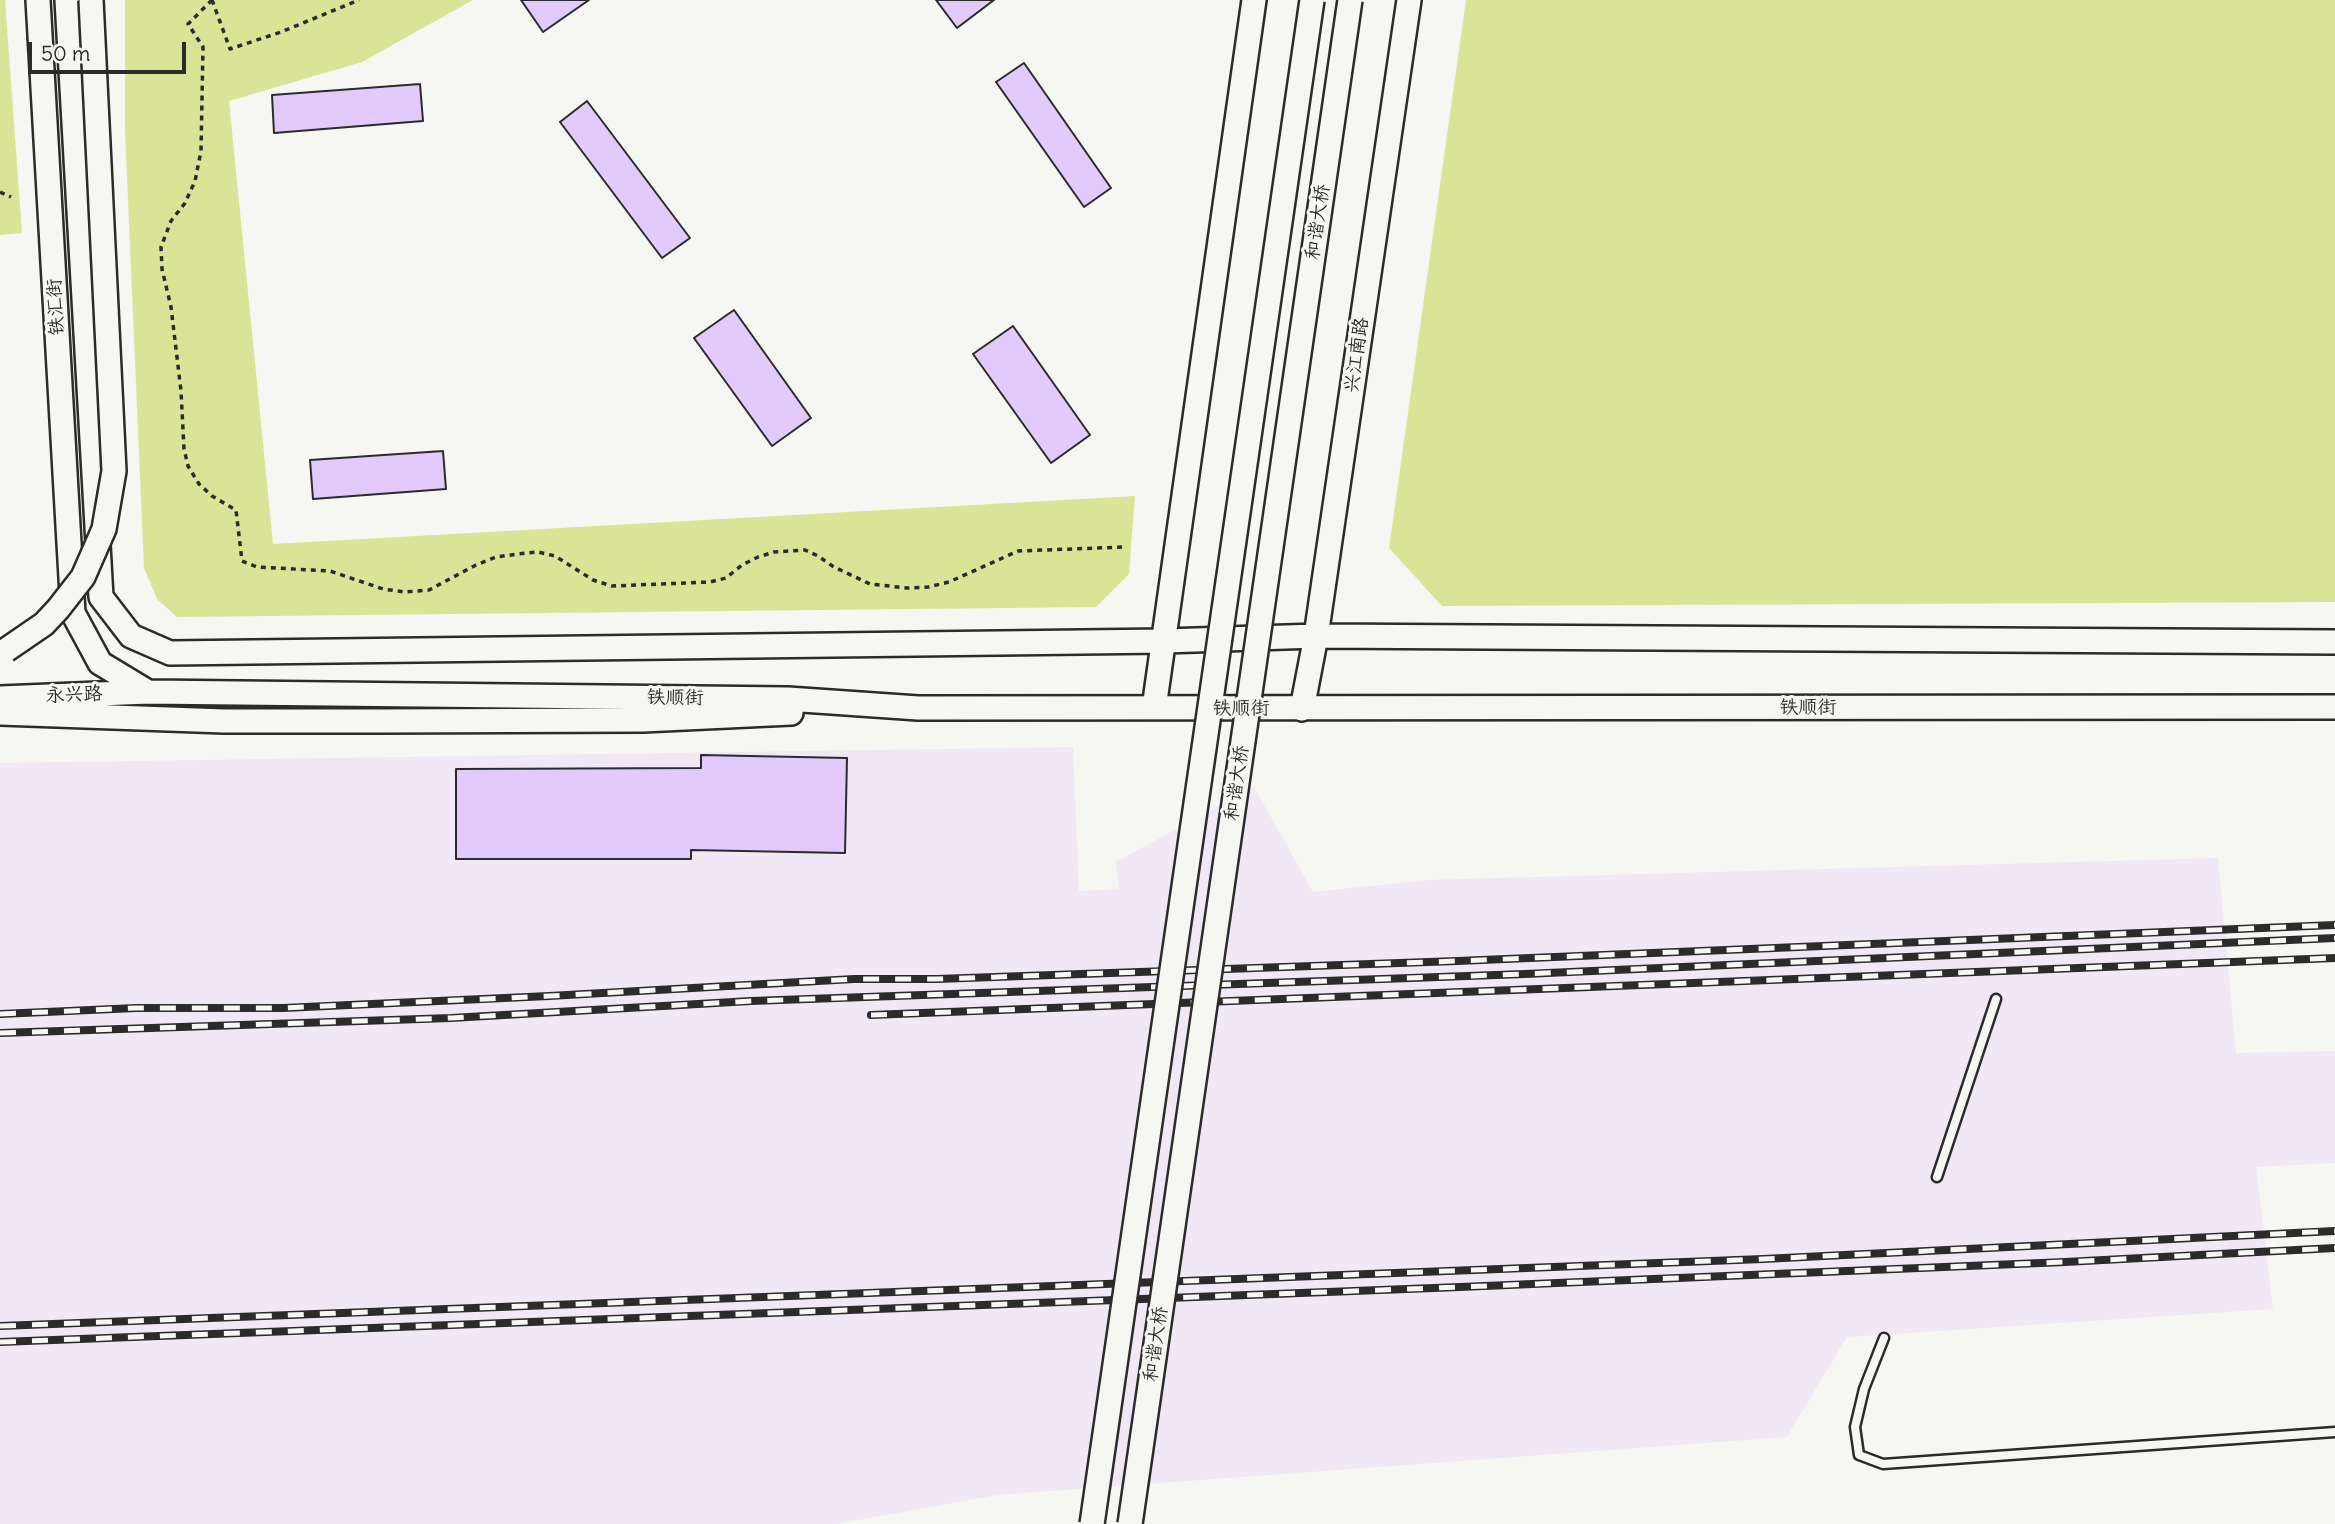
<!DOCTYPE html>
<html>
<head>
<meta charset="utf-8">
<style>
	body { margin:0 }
	#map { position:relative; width:2335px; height:1524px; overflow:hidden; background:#f6f6f2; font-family:Delius,sans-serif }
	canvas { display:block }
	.scale { position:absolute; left:28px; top:42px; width:158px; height:32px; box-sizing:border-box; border:4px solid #2b2b2b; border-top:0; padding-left:9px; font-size:21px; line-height:24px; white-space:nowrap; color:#2b2b2b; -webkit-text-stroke:5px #f6f6f2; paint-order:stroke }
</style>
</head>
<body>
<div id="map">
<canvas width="2335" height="1524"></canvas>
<div class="scale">50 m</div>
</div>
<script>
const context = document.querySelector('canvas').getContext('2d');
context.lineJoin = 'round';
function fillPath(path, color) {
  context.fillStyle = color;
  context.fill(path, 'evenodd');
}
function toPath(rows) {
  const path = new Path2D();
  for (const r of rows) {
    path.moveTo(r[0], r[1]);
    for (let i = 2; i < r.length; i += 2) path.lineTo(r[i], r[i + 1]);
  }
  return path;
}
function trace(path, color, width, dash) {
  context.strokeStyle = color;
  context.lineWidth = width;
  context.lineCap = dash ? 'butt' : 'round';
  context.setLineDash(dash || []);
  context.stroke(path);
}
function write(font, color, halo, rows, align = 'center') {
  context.font = font + ' Delius,"LXGW WenKai TC",sans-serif';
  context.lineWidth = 6;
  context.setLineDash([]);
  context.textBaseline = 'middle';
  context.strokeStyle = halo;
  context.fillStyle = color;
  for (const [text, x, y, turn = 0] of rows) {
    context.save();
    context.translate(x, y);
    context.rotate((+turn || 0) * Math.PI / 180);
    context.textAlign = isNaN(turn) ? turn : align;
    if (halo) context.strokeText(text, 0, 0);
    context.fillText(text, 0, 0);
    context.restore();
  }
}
fillPath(toPath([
	[1073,747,1079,891,1119,889,1116,862,1254,787,1313,892,1427,880,2218,858,2236,1053,2335,1051,2335,1163,2256,1167,2273,1309,1847,1337,1787,1437,997,1495,836,1524,0,1524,0,763]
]), '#f0e9f5');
fillPath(toPath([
	[0,0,5,0,22,233,0,235],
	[125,0,473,0,362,62,229,101,273,544,1135,496,1129,574,1096,607,177,617,157,599,144,568,125,130],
	[1466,0,2335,0,2335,602,1442,606,1389,548]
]), '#d9e497');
const building = toPath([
	[521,0,589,0,543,32,521,0],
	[936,0,994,0,957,28,936,0],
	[1024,63,1111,188,1084,207,996,82,1024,63],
	[420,84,423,121,274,133,272,95,420,84],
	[587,101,690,238,662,258,560,122,587,101],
	[734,310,811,418,772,446,694,338,734,310],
	[1013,326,1090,435,1051,463,973,354,1013,326],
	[443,451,446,489,313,499,310,460,443,451],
	[701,755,847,758,845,853,691,850,691,859,456,859,456,769,701,768,701,755]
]);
fillPath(building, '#e2cbfc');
trace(building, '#2b2b2b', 2);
const service = toPath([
	[1937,1177,1996,999],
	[1884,1338,1864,1389,1855,1427,1859,1455,1883,1464,2335,1432]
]);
const secondary = toPath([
	[38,0,73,613,100,663,148,692],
	[67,0,101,597,131,636,170,653,1165,641,1316,636,2335,642],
	[0,698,148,692,788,699,918,708,2335,707],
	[1154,708,1254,0],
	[1302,709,1316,636,1409,0],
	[0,713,224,721,380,721,643,720,791,713]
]);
trace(service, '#2b2b2b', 13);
trace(secondary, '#2b2b2b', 28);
trace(toPath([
	[212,0,188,24,203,47,201,151,195,181,185,203,171,221,161,247,162,269,171,307,181,391,184,449,188,466,199,484,212,496,236,510,242,561,257,567,330,571,383,589,405,592,429,590,476,565,496,557,518,554,538,552,555,556,593,580,612,586,710,582,726,578,742,565,758,557,774,552,805,550,818,556,834,567,870,584,907,588,928,587,949,582,1018,551,1125,547],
	[212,0,230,49,281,32,359,0],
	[0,192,11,197]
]), '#2b2b2b', 3.5, [5, 5]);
trace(service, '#f6f6f2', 8);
trace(secondary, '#f6f6f2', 23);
const rail = toPath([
	[0,1014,136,1008,283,1008,549,996,854,979,937,979,1457,961,2335,925],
	[871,1015,2335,958],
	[0,1033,451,1018,751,1001,1525,974,2335,938],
	[0,1326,1763,1259,2335,1231],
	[0,1342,1460,1287,2065,1262,2335,1248]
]);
trace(rail, '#2b2b2b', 8);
trace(rail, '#f6f6f2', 5, [16]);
const secondaryBridge = toPath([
	[6,650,44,624,58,609,83,577,104,529,114,471,91,0],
	[1092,1524,1312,0],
	[1130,1524,1350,0]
]);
trace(secondaryBridge, '#2b2b2b', 28, []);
trace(secondaryBridge, '#f6f6f2', 23);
write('19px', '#2b2b2b', '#f6f6f2', [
	["和谐大桥",1318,222,-82],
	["铁汇街",56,307,-93],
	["兴江南路",1357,355,-82],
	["永兴路",74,695,-2],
	["铁顺街",675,698,1],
	["铁顺街",1808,708],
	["铁顺街",1241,709],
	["和谐大桥",1237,783,-82],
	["和谐大桥",1156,1344,-82]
]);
</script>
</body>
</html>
